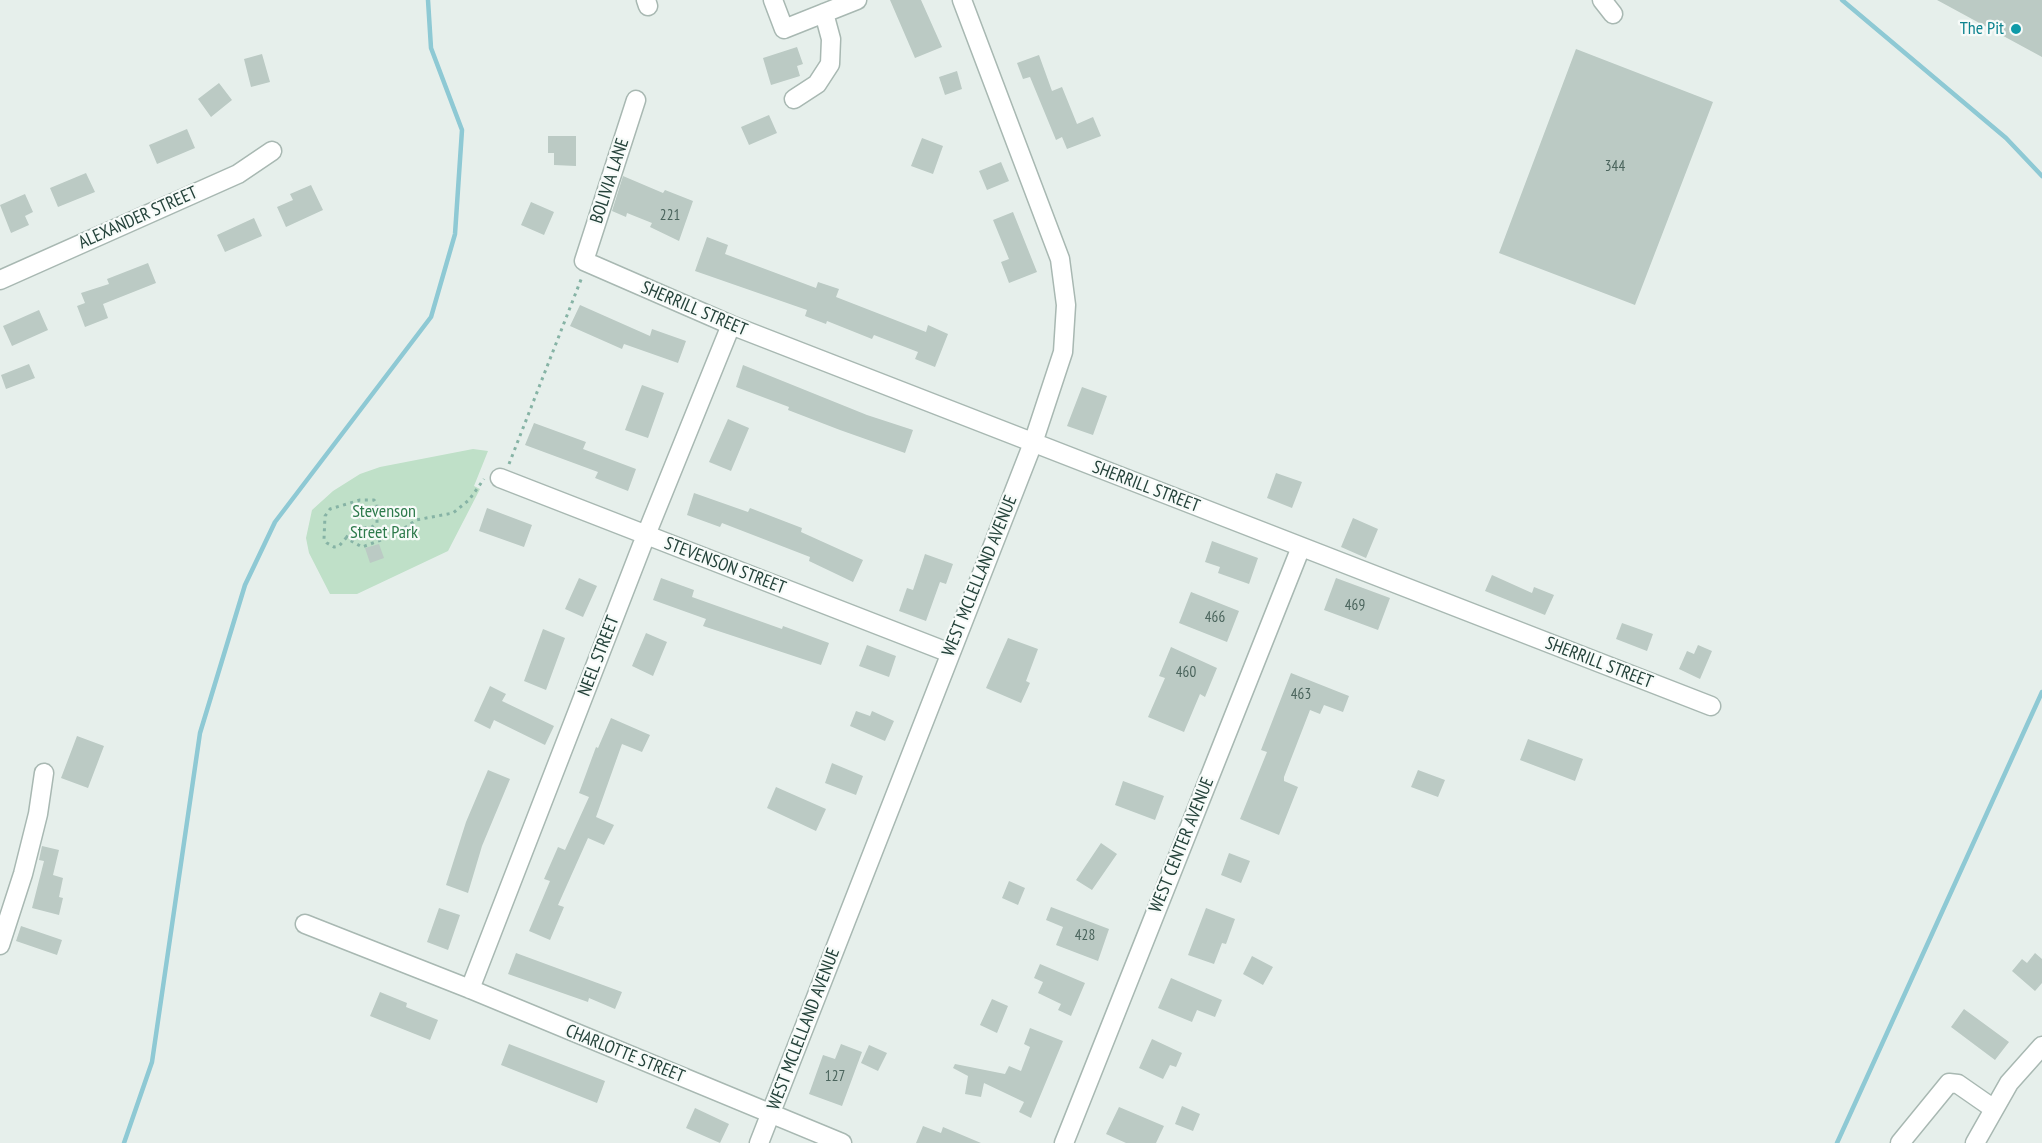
<!DOCTYPE html>
<html>
<head>
<meta charset="utf-8">
<style>
	body { margin:0 }
	canvas { display:block; background:#e6efeb }
</style>
</head>
<body>
<canvas width="2042" height="1143"></canvas>
<script>
const context = document.querySelector('canvas').getContext('2d');
context.lineJoin = 'round';
function fillPath(path, color) {
  context.fillStyle = color;
  context.fill(path, 'evenodd');
}
function toPath(rows) {
  const path = new Path2D();
  for (const r of rows) {
    path.moveTo(r[0], r[1]);
    for (let i = 2; i < r.length; i += 2) path.lineTo(r[i], r[i + 1]);
  }
  return path;
}
function trace(path, color, width, dash) {
  context.strokeStyle = color;
  context.lineWidth = width;
  context.lineCap = dash ? 'butt' : 'round';
  context.setLineDash(dash || []);
  context.stroke(path);
}
function write(font, color, halo, rows, align = 'center') {
  context.font = font + ' "PT Sans Narrow",sans-serif';
  context.lineWidth = 4.5;
  context.setLineDash([]);
  context.textBaseline = 'middle';
  context.strokeStyle = halo;
  context.fillStyle = color;
  for (const [text, x, y, turn = 0] of rows) {
    context.save();
    context.translate(x, y);
    context.rotate((+turn || 0) * Math.PI / 180);
    context.textAlign = isNaN(turn) ? turn : align;
    if (halo) context.strokeText(text, 0, 0);
    context.fillText(text, 0, 0);
    context.restore();
  }
}
fillPath(toPath([
	[473,449,488,451,474,486,480,489,448,551,357,594,330,594,309,553,306,538,312,510,333,491,360,474,380,467]
]), '#bfe0c8');
trace(toPath([
	[1842,0,2006,138,2042,176],
	[124,1143,152,1062,200,733,245,585,275,522,431,317,455,234,462,130,431,48,428,0],
	[1837,1143,2042,692]
]), '#8ec9d4', 4.5);
fillPath(toPath([
	[890,0,921,0,942,47,915,58],
	[1937,0,2042,0,2042,57],
	[797,47,803,64,797,66,800,76,771,85,763,58],
	[1576,49,1713,102,1635,305,1499,253],
	[262,54,270,82,251,87,244,59],
	[1039,55,1052,91,1062,87,1077,124,1093,117,1101,136,1067,149,1062,137,1056,140,1030,77,1023,79,1017,63],
	[957,71,962,89,945,95,939,77],
	[219,83,232,100,211,117,198,99],
	[769,115,777,133,749,145,741,127],
	[187,129,195,148,157,164,149,145],
	[548,136,576,136,576,166,554,165,554,153,548,153],
	[922,138,943,146,933,174,911,166],
	[1001,162,1009,181,987,190,979,171],
	[86,173,95,192,58,207,50,188],
	[623,176,663,193,665,190,693,201,679,241,650,227,652,223,627,213,626,217,612,211],
	[311,185,323,210,286,227,277,207,293,200,290,194],
	[25,194,33,212,25,216,29,225,11,233,0,205],
	[531,202,554,212,544,235,521,225],
	[1013,212,1037,272,1009,283,1001,262,1009,259,993,220],
	[254,218,262,236,225,252,217,235],
	[707,237,728,245,725,254,816,288,818,282,839,289,836,297,926,332,928,325,948,334,935,367,915,359,918,352,874,335,872,339,827,321,826,324,805,316,807,310,695,271],
	[148,263,156,283,103,304,108,318,85,327,77,306,85,303,81,293,109,284,107,279],
	[580,305,650,336,652,329,686,341,678,363,624,344,622,349,570,326],
	[39,310,48,330,12,346,3,326],
	[29,364,35,378,6,389,1,375],
	[743,365,867,415,913,430,905,453,840,430,788,410,789,407,736,387],
	[642,385,664,393,648,438,625,430],
	[1082,387,1107,396,1093,435,1067,426],
	[728,419,749,428,731,471,709,462],
	[534,423,586,442,583,449,636,469,628,491,595,478,598,472,525,445],
	[1276,473,1302,482,1292,508,1267,498],
	[694,493,748,512,750,508,802,528,801,532,863,560,853,582,809,561,810,557,722,523,720,527,687,515],
	[487,508,532,525,524,547,479,531],
	[1353,518,1378,529,1366,558,1341,547],
	[1212,541,1258,558,1249,584,1218,573,1220,567,1205,562],
	[379,544,384,558,370,563,365,548],
	[925,554,953,564,946,584,940,582,926,621,899,611,907,588,913,590],
	[1492,575,1532,593,1534,587,1554,595,1545,615,1485,591],
	[579,578,597,586,583,617,565,609],
	[661,578,694,590,692,597,782,629,783,626,829,643,821,665,703,626,706,619,653,600],
	[1336,578,1390,598,1378,630,1324,610],
	[1191,592,1239,611,1227,642,1179,623],
	[1622,623,1653,634,1647,651,1616,639],
	[543,629,565,638,546,690,524,681],
	[646,633,667,642,653,676,632,666],
	[1008,638,1038,649,1026,681,1030,683,1021,703,986,688],
	[867,645,896,656,889,677,859,666],
	[1698,645,1712,651,1700,679,1679,669,1687,651,1694,654],
	[1171,647,1217,668,1205,697,1200,694,1184,732,1148,717,1165,678,1159,676],
	[1291,673,1349,696,1343,712,1324,705,1320,714,1310,710,1284,777,1284,781,1298,787,1279,835,1240,819,1267,752,1261,750],
	[490,686,506,694,502,701,554,726,545,745,494,720,490,729,474,721],
	[856,711,870,716,872,711,894,721,885,741,850,726],
	[611,718,650,735,642,752,622,744,596,817,614,825,604,845,588,838,558,905,564,907,550,940,529,931,550,881,544,879,558,847,565,850,589,797,579,793,596,747,598,748],
	[77,736,104,746,88,788,61,778],
	[1528,739,1583,759,1575,781,1520,760],
	[832,763,863,776,856,795,825,783],
	[488,770,510,779,482,846,468,893,446,885,466,822],
	[1418,770,1445,780,1438,797,1411,787],
	[1123,781,1164,796,1155,820,1115,805],
	[776,787,826,809,816,831,767,808],
	[1101,843,1117,854,1092,890,1076,880],
	[42,846,59,850,53,875,63,878,59,897,63,898,59,915,32,908,44,861,39,860],
	[1229,853,1250,861,1241,883,1221,875],
	[1009,881,1025,888,1018,905,1002,898],
	[1051,907,1109,929,1098,961,1056,945,1063,927,1046,920],
	[439,908,460,915,448,950,427,942],
	[1206,908,1235,919,1226,944,1222,943,1214,964,1188,955],
	[21,926,62,940,57,955,16,941],
	[516,953,622,992,615,1009,589,998,588,1002,508,974],
	[2035,953,2042,959,2042,983,2035,991,2012,971,2022,959,2027,963],
	[1252,956,1273,967,1263,985,1243,974],
	[1040,964,1085,983,1071,1016,1058,1010,1061,1004,1038,993,1043,982,1034,978],
	[1171,978,1222,1000,1215,1017,1197,1010,1192,1022,1158,1008],
	[380,992,407,1003,406,1007,438,1020,430,1040,370,1016],
	[992,999,1008,1006,997,1033,980,1025],
	[1964,1009,2009,1042,1995,1060,1951,1027],
	[1030,1028,1063,1041,1031,1118,1019,1112,1024,1102,984,1083,981,1097,965,1094,968,1076,953,1068,955,1064,1005,1074,1009,1066,1021,1071,1030,1047,1024,1044],
	[1152,1039,1182,1053,1176,1067,1170,1065,1163,1079,1139,1068],
	[509,1044,605,1081,597,1103,501,1065],
	[841,1044,862,1052,842,1106,809,1094,823,1055,835,1059],
	[869,1045,887,1053,878,1071,861,1063],
	[1182,1106,1200,1114,1193,1131,1175,1124],
	[1119,1107,1164,1126,1156,1143,1126,1143,1106,1134],
	[695,1108,729,1124,720,1143,686,1128],
	[923,1126,941,1133,943,1127,981,1143,916,1143]
]), '#bbcac4');
const minor = toPath([
	[646,0,648,6],
	[773,0,784,29,857,0],
	[1602,0,1613,14],
	[794,99,817,84,830,64,831,39,824,13],
	[636,100,584,261,731,325,1711,706],
	[0,280,238,174,272,151],
	[500,478,950,653],
	[305,924,470,989,842,1143],
	[0,945,23,874,38,814,44,773],
	[470,989,646,535,731,325],
	[759,1143,1033,443,1063,352,1066,305,1060,259,962,0],
	[1064,1143,1301,547],
	[1900,1143,1949,1083,1958,1084,1994,1109],
	[1975,1143,2009,1083,2042,1046]
]);
trace(minor, '#a8b8b2', 21);
trace(toPath([
	[509,464,582,277],
	[346,538,352,529,372,527,377,523,377,504,374,500,360,500,330,509,325,516,324,539,327,543,334,547,339,546,346,538,362,547,395,535,416,520,453,513,469,500,484,479]
]), '#86b3a5', 3, [3, 4.5]);
trace(minor, '#fff', 18);
for (const [x, y, r, color] of [
	[2016,29,6,"#0f9aa8"]
]) {
  const dot = new Path2D();
  dot.arc(x, y, r, 0, 2 * Math.PI);
  context.fillStyle = color;
  context.fill(dot);
  trace(dot, '#f7fbf9', 2);
}
write('15px', '#4a645c', null, [
	["344",1615,167],
	["221",670,216],
	["469",1355,606],
	["466",1215,618],
	["460",1186,673],
	["463",1301,695],
	["428",1085,936],
	["127",835,1077]
]);
write('18px', '#0d838f', '#f7fbf9', [
	["The Pit",2004,29]
], 'right');
write('18px', '#24423a', '#f7fbf9', [
	["BOLIVIA LANE",610,181,-72],
	["ALEXANDER STREET",138,218,-24],
	["SHERRILL STREET",694,309,23],
	["SHERRILL STREET",1146,487,21],
	["STEVENSON STREET",725,566,21],
	["WEST MCLELLAND AVENUE",980,576,-68],
	["NEEL STREET",599,656,-69],
	["SHERRILL STREET",1599,663,21],
	["WEST CENTER AVENUE",1182,845,-68],
	["WEST MCLELLAND AVENUE",804,1029,-69],
	["CHARLOTTE STREET",625,1054,22]
]);
write('18px', '#2d7a4b', '#f7fbf9', [
	["Stevenson",384,512],
	["Street Park",384,533]
]);
</script>
</body>
</html>
